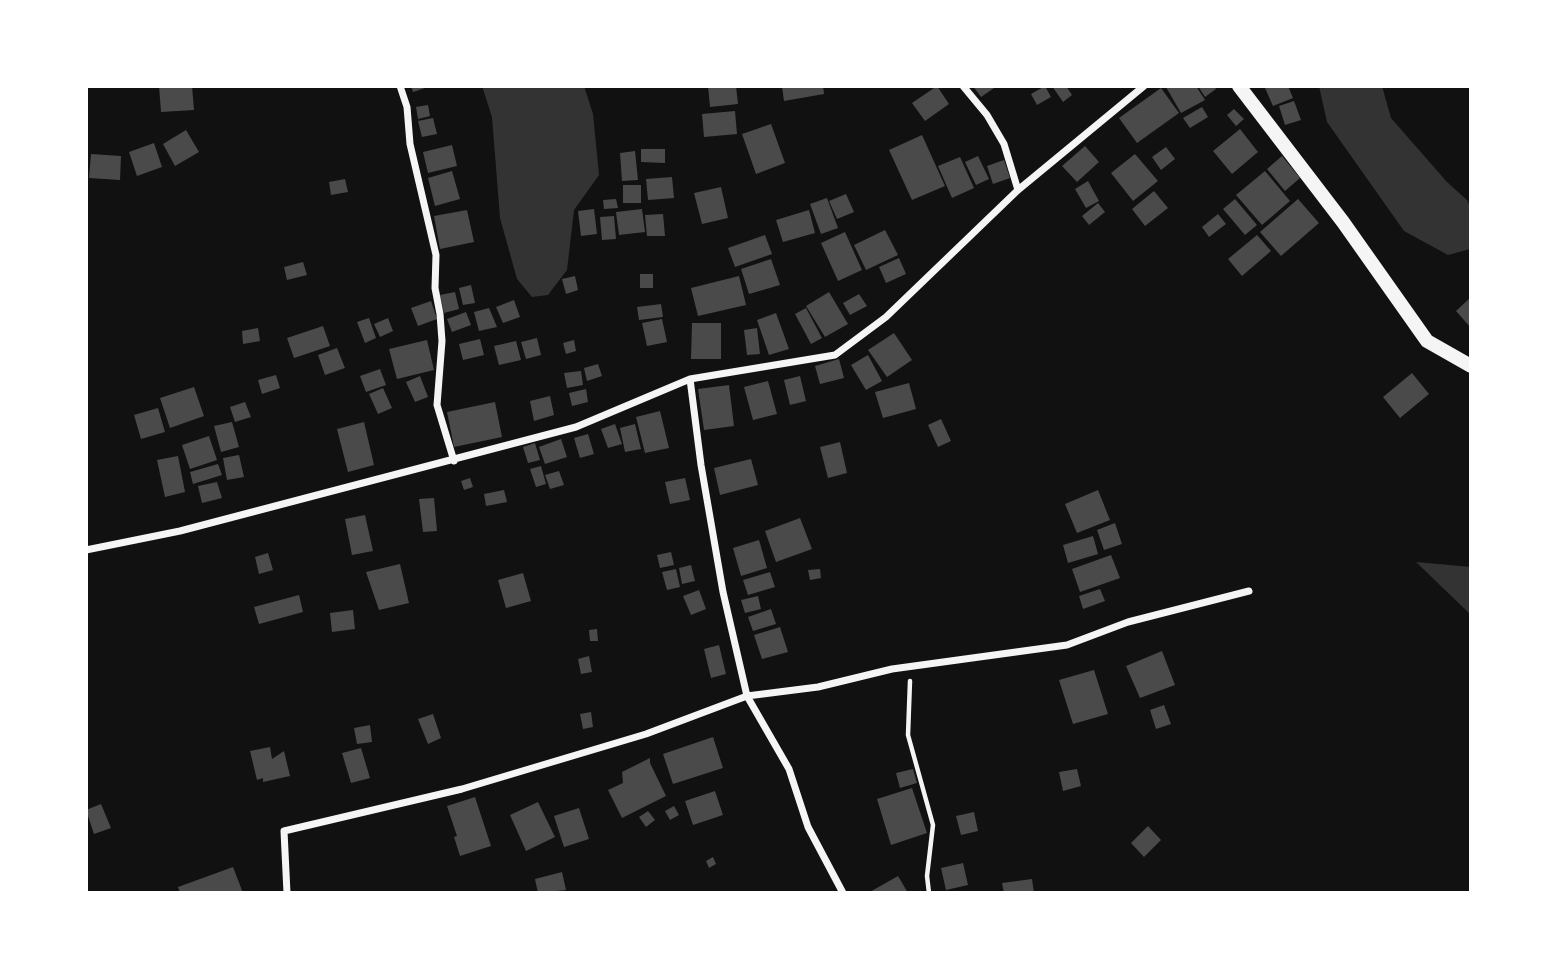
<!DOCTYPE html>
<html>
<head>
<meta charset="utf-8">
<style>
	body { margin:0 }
	#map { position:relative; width:1557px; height:979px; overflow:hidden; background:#111; font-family:"Nunito Sans",sans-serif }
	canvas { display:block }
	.frame { position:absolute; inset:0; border:88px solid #fff; pointer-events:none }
</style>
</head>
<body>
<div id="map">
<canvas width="1557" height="979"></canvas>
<div class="frame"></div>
</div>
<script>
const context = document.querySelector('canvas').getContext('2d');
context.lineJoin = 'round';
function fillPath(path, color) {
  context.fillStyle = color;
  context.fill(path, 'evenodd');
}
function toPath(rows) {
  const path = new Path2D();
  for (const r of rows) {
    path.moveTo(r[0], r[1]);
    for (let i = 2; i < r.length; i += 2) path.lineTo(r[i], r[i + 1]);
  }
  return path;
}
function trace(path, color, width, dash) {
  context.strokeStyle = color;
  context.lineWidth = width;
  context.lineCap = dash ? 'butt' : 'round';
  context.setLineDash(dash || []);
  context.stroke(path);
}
fillPath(toPath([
	[482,86,584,86,593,114,599,175,574,210,567,270,548,295,532,297,517,279,500,218,492,117],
	[1319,86,1382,86,1391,118,1447,182,1467,200,1471,209,1470,249,1448,255,1404,231,1327,122],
	[1416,562,1471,567,1471,615]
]), '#333');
fillPath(toPath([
	[159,86,192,86,194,110,161,112],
	[411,86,431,86,413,92],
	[708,86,736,86,738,104,710,107],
	[782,86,823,86,824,94,784,101],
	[937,86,949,104,925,121,912,103],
	[973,86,997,86,981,97],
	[1045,86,1051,97,1037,105,1031,94],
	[1052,86,1066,86,1072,95,1063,102],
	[1169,86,1196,86,1205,100,1181,113,1166,87],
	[1198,86,1214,86,1216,89,1205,97],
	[1270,86,1288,86,1293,98,1273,106,1265,88],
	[1161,88,1179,113,1137,143,1119,118],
	[1294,101,1301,120,1285,125,1279,106],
	[428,105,430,116,418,119,416,107],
	[1202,107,1208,117,1190,128,1183,118],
	[1234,109,1244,119,1236,126,1227,115],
	[735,111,737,134,704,137,702,114],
	[433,118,437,134,422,137,418,121],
	[771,124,785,163,756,174,742,134],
	[1240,129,1258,152,1232,174,1213,151],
	[186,130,199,152,175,166,163,144],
	[922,135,945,186,912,200,889,150],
	[154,143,162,167,137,176,129,152],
	[452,145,457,166,428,173,423,152],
	[1085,146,1099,162,1077,182,1062,166],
	[1166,147,1175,159,1161,170,1152,157],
	[641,149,665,149,665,163,641,162],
	[635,151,638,180,622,181,620,153],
	[91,154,121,156,120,180,89,178],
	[1135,154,1158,181,1133,201,1111,173],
	[978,156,989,179,976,185,965,162],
	[1282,156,1300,178,1285,191,1267,169],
	[960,157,974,188,952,198,938,166],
	[1004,160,1010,178,993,184,987,166],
	[452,171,460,199,435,206,428,178],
	[1265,171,1290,201,1262,225,1236,195],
	[672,177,674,198,648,200,646,179],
	[345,179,348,192,331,195,329,182],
	[1088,181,1099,201,1086,208,1075,189],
	[623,185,641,185,641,203,623,203],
	[721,187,728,218,702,224,694,193],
	[1154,191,1168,208,1145,226,1132,209],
	[846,194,854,212,837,219,829,201],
	[827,198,838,228,821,234,810,204],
	[616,199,618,208,604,209,603,200],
	[1235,199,1257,225,1245,235,1223,209],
	[1298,199,1319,223,1281,256,1260,232],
	[1098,203,1105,212,1089,225,1082,216],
	[594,209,597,234,581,236,578,211],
	[642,209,645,232,619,235,616,212],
	[467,210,474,242,440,249,434,216],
	[809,210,815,233,783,242,776,220],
	[663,214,665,236,647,236,645,215],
	[1218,214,1226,224,1209,237,1202,227],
	[614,216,616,239,602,240,600,217],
	[885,230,898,255,866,270,854,245],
	[845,232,862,270,838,281,821,243],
	[765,235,772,254,735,267,728,248],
	[1257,235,1271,251,1242,276,1228,259],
	[899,258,906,274,886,283,879,267],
	[771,259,780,285,749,294,741,269],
	[303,262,307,275,287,280,284,267],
	[640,274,653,274,653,288,640,288],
	[575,276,578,290,566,294,562,279],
	[739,276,746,305,698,316,691,288],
	[471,285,475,303,463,305,459,288],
	[455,292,459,309,444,313,440,295],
	[829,292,848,324,825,337,806,306],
	[859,294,867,306,850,315,843,303],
	[1471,297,1471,328,1456,311],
	[514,300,520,317,503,323,496,307],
	[431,301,437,319,418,326,411,308],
	[661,304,663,317,639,320,637,307],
	[489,308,497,327,479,331,474,312],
	[806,308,822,338,811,344,795,314],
	[466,312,471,325,452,332,447,319],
	[776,313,789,349,769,355,757,320],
	[369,318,376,338,365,343,357,322],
	[388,318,393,331,380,337,374,324],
	[662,319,667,342,647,346,642,323],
	[692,323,721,323,721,359,691,359],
	[323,326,330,346,294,358,287,338],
	[258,328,260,341,243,344,242,331],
	[757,328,760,354,747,355,744,330],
	[894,333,912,360,887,377,868,350],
	[537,338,541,355,526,359,521,342],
	[480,339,484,355,463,360,459,344],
	[427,340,434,370,397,379,389,349],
	[574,340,576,351,566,354,563,343],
	[516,341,521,360,499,365,494,346],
	[337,348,345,368,325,375,318,355],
	[868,355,882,381,866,390,851,365],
	[839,359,844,378,820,384,815,366],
	[598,364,602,376,587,381,584,368],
	[380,369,386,385,366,392,360,376],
	[581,371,583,385,567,388,564,373],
	[1412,373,1429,394,1400,418,1383,397],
	[276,375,280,388,262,394,258,380],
	[420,376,428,397,415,402,406,382],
	[800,376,806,401,790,405,784,380],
	[768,381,777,414,753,420,744,387],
	[909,383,916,409,883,418,875,392],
	[729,385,734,426,704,430,698,389],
	[194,387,204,416,170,428,160,398],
	[383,388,392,408,378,414,369,394],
	[586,389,588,402,572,406,569,393],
	[550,396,554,415,534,421,530,401],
	[245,402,251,417,235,422,230,407],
	[495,402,502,437,454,447,447,412],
	[158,408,165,432,141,439,134,415],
	[660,411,669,448,645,453,636,417],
	[941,419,951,441,938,447,928,425],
	[232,422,239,447,221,452,214,426],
	[364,422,374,465,348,472,337,429],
	[615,424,622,444,608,448,601,429],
	[635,424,641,449,625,452,620,428],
	[588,434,594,454,580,458,574,438],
	[209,436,217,460,190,469,182,445],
	[561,439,567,457,545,464,539,447],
	[840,442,847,473,828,478,820,447],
	[535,443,540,460,528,463,523,447],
	[239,455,244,477,227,480,223,458],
	[178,456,185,492,165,497,157,460],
	[751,459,758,485,720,495,714,468],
	[218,464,222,475,193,484,190,472],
	[541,466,546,484,536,487,530,469],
	[559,471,564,485,550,489,545,475],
	[470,478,473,487,464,490,461,481],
	[685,478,690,500,670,504,665,482],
	[217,482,222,498,202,503,198,486],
	[504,490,507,502,486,506,484,494],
	[1098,490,1110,520,1077,533,1065,504],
	[434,498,437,531,423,532,419,499],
	[365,515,373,551,352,555,345,519],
	[800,518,812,549,776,562,765,531],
	[1115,523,1122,544,1104,550,1097,530],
	[1093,536,1098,554,1068,563,1063,545],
	[759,540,767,568,741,576,733,548],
	[671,552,674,565,660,568,657,555],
	[268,553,273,570,259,574,255,557],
	[1111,555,1120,578,1080,592,1072,569],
	[400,564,409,603,379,610,366,572],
	[691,565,695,581,682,584,679,568],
	[676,569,680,587,667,590,662,572],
	[820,569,821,578,810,580,808,570],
	[770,572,775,587,748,595,743,580],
	[523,573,531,601,506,608,498,580],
	[1100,589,1105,601,1083,609,1079,596],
	[699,590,706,609,691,615,683,596],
	[299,595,303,612,259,624,254,607],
	[758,596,761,609,745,613,741,600],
	[771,609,776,624,753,631,748,617],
	[353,610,355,629,332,632,330,613],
	[780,627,788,652,762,659,754,635],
	[597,629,598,641,590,641,589,630],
	[719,645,726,674,711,678,704,649],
	[1162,651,1175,685,1140,698,1126,666],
	[589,656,592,672,581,674,578,659],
	[1094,670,1108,714,1073,724,1059,680],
	[1164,705,1171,724,1156,729,1150,710],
	[591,712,593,727,583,729,580,714],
	[433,714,441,738,428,744,418,719],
	[370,725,372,742,357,744,354,728],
	[713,737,723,768,673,784,663,754],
	[270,747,272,759,284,751,290,776,263,782,263,778,257,780,250,751],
	[361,748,370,778,351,783,342,753],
	[650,758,650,763,666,796,622,818,608,790,623,783,622,772],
	[913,769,917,783,900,788,896,773],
	[1077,769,1081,786,1063,791,1059,772],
	[912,788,927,833,891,845,877,799],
	[715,791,723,815,693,825,685,801],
	[475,797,491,846,460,856,454,837,457,836,447,806],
	[538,802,555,837,526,851,510,815],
	[101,804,111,828,94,834,86,810],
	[674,806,679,815,670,820,665,811],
	[579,808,589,839,564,847,554,816],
	[648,811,655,820,646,827,639,817],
	[974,812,978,831,961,835,956,816],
	[1148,826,1161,840,1144,857,1131,843],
	[713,857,716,864,709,868,706,861],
	[963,863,968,885,946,890,941,868],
	[233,867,243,893,180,893,178,887],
	[562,872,566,890,538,893,535,879],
	[898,876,908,893,868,893],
	[1032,879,1034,893,1004,893,1002,883]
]), '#4a4a4a');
trace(toPath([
	[910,681,908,735,933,825,927,876,929,893]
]), '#f5f5f5', 4.5);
trace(toPath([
	[400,86,407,107,410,144,436,255,435,288,440,314,442,341,437,405,454,461],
	[963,86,987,115,1004,144,1018,190],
	[690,379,701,465,723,592,747,696,789,769,808,827,843,893],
	[86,550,180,531,576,427,690,379,835,355,886,317,1018,190,1144,86],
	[287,893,284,831,462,789,646,734,747,696,818,687,892,669,1067,645,1128,622,1249,591]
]), '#f5f5f5', 7);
trace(toPath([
	[1239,86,1343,222,1427,341,1471,366]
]), '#f5f5f5', 14);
</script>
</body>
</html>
